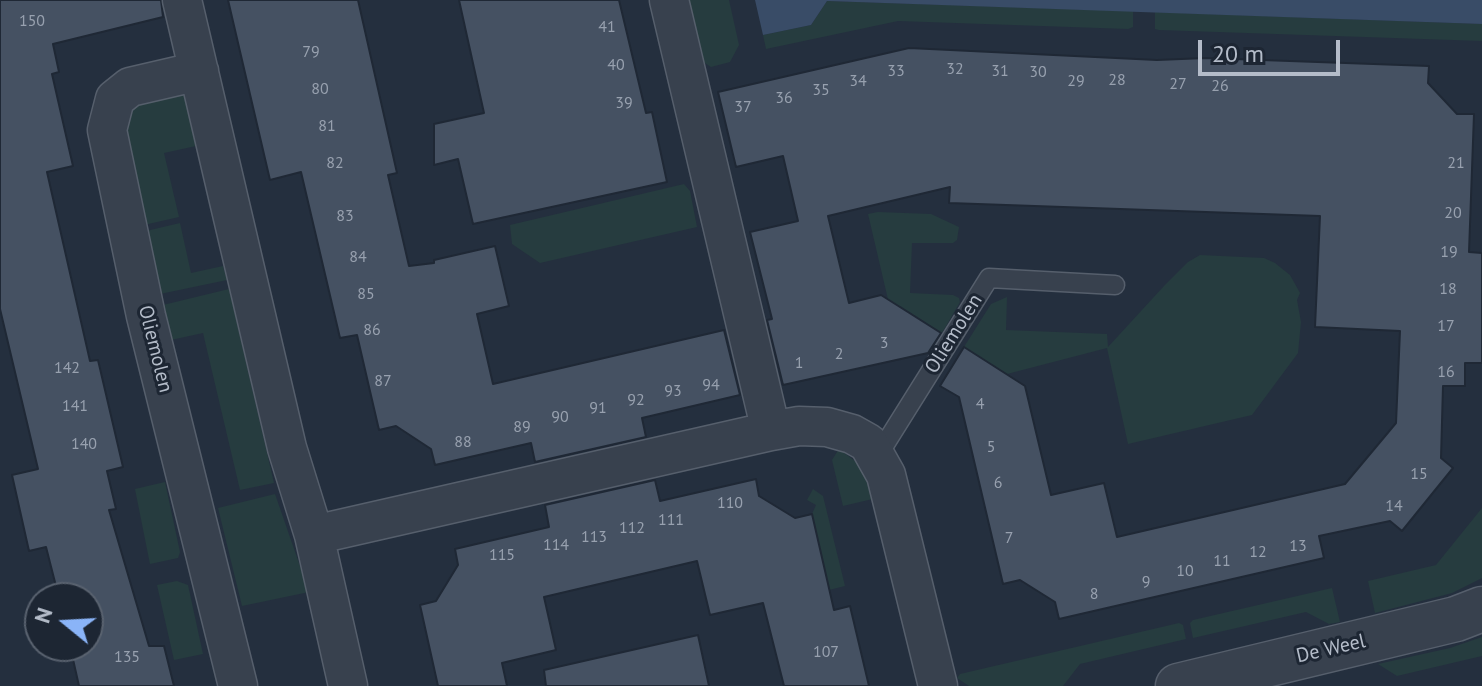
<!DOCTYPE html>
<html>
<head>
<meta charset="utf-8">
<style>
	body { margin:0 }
	#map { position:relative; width:1482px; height:686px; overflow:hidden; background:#242f3e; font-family:"PT Sans",sans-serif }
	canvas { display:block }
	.north { position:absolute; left:24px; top:582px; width:80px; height:80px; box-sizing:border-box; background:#1d2633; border:2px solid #59626f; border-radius:50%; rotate:288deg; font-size:22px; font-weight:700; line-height:32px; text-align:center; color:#b4bcc9 }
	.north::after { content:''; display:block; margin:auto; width:28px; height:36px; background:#8ab4f8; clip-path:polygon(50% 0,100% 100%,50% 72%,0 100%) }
	.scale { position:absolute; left:1198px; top:40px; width:142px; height:36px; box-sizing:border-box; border:4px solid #b4bcc9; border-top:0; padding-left:10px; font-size:24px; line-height:28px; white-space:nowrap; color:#b4bcc9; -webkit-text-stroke:6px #1d2633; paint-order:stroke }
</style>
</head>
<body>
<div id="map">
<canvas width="1482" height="686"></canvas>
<div class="north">N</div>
<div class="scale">20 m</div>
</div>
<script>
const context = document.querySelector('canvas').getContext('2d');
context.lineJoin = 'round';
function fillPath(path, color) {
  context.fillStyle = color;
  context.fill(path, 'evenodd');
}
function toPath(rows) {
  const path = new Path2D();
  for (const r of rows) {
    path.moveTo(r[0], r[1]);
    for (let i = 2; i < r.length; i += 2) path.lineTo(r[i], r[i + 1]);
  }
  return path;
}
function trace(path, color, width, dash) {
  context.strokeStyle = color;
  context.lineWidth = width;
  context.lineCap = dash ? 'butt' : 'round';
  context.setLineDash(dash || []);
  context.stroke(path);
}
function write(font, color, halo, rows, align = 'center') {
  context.font = font + ' "PT Sans",sans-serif';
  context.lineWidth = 6;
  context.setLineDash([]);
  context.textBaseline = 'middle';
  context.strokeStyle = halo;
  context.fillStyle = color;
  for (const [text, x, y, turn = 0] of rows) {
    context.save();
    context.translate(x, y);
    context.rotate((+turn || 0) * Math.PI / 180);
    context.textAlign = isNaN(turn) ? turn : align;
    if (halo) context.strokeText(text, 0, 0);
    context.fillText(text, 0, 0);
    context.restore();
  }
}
fillPath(toPath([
	[683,0,729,0,739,45,730,62,711,67,696,57],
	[827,1,1133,11,1133,27,1128,29,898,21,766,49,763,35,811,25],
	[1155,12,1482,24,1482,41,1159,30,1155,29],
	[182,87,196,146,164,153,179,217,144,225,122,131,131,105],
	[684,184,690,191,697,227,540,263,512,244,510,225],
	[878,212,931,214,959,227,957,240,953,243,912,243,910,293,953,295,959,298,960,302,942,333,900,306,890,308,868,214],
	[180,223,191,273,223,266,227,280,160,294,146,231],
	[1200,255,1264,258,1275,263,1290,275,1300,293,1297,300,1301,322,1298,353,1252,415,1128,444,1107,348,1007,374,964,347,991,304,1007,297,1006,330,1107,334,1108,347,1164,286,1188,262],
	[229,289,274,483,240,490,203,333,171,340,163,305],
	[839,449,859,464,877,498,843,506,832,460],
	[165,482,180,552,178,558,150,564,135,489],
	[813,489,823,496,845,586,829,590,812,514,816,505,807,500],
	[275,494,309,592,242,606,218,508],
	[1482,508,1482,578,1452,593,1375,613,1368,581,1436,565],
	[177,581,188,585,203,654,174,660,157,585],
	[1332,588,1340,622,1329,624,1306,612,1193,638,1190,623,1193,620],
	[1179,623,1183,625,1186,639,1080,664,1063,686,969,686,957,678,960,674],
	[1482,637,1482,656,1397,676,1378,664,1450,648]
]), '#263c3f');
fillPath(toPath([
	[755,0,1482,0,1482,24,827,1,811,25,763,35]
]), '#394c67');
const building = toPath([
	[0,0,161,0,163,17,53,44,59,72,52,74,73,166,47,172,90,361,98,360,123,467,107,471,116,509,109,510,149,646,164,646,174,686,79,686,70,646,88,646,88,598,59,598,46,547,29,551,12,475,38,469,0,309,0,0],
	[228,0,358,0,397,173,388,175,409,266,434,263,434,260,495,246,509,306,477,314,493,384,724,330,740,395,642,418,646,437,535,462,531,443,435,465,431,449,396,426,379,430,357,335,340,338,301,172,270,180,228,0],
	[459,0,619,0,646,113,652,112,667,182,473,224,458,159,434,165,434,124,484,113,459,0],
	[909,48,1157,60,1206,58,1429,66,1428,83,1457,114,1474,114,1469,252,1482,253,1482,363,1465,363,1465,386,1443,386,1441,458,1453,468,1402,531,1390,521,1319,536,1324,558,1059,619,1055,602,1020,580,1003,584,959,397,940,386,964,347,1025,386,1051,495,1104,483,1117,537,1345,484,1396,423,1400,331,1315,327,1320,216,949,203,950,187,828,216,849,303,881,295,941,333,928,353,783,385,767,320,772,319,750,232,798,221,783,156,736,167,718,92,909,48],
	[756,479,759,496,795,518,812,514,834,610,850,606,869,686,784,686,763,603,710,615,697,561,544,597,556,650,502,663,507,686,438,686,420,605,436,601,458,565,455,549,549,527,545,505,655,480,660,501,756,479],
	[698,635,709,686,546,686,544,670,698,635]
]);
fillPath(building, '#455162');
trace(building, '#1f2835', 2);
const service = toPath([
	[877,457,989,278,1115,285]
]);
const minor = toPath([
	[182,0,287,448,314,535,348,686],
	[669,0,771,431],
	[199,71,130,87,115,99,107,130,146,316,238,686],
	[314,535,771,431,799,426,827,427,852,434,868,443,886,475,938,686]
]);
const tertiary = toPath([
	[1178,686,1456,619,1482,609]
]);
trace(service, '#565f6c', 21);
trace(minor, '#565f6c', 41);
trace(tertiary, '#565f6c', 47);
trace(service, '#38414e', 18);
trace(minor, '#38414e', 38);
trace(tertiary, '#38414e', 44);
write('16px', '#98a1af', null, [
	["150",32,21],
	["41",607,27],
	["79",311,52],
	["40",616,65],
	["32",955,69],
	["33",896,71],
	["31",1000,71],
	["30",1038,72],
	["28",1117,80],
	["34",858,81],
	["29",1076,81],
	["27",1178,84],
	["26",1220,86],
	["80",320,89],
	["35",821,90],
	["36",784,98],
	["39",624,103],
	["37",743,107],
	["81",327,126],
	["82",335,163],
	["21",1456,163],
	["20",1453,213],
	["83",345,216],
	["19",1449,252],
	["84",358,257],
	["18",1448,289],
	["85",366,294],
	["17",1446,326],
	["86",372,330],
	["3",884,343],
	["2",839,354],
	["1",799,363],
	["142",67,368],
	["16",1446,372],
	["87",383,381],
	["94",711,385],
	["93",673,391],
	["92",636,400],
	["4",980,404],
	["141",75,406],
	["91",598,408],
	["90",560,417],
	["89",522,427],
	["88",463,442],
	["140",84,444],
	["5",991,447],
	["15",1419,474],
	["6",998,483],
	["110",730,503],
	["14",1394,506],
	["111",671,520],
	["112",632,528],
	["113",594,537],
	["7",1009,538],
	["114",556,545],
	["13",1298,546],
	["12",1258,552],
	["115",502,555],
	["11",1222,561],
	["10",1185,571],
	["9",1146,582],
	["8",1094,594],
	["107",826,652],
	["135",127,657]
]);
write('20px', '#b4bcc9', '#1d2633', [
	["Oliemolen",954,334,-58],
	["Oliemolen",155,349,76],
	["De Weel",1331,649,-13]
]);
</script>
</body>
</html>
